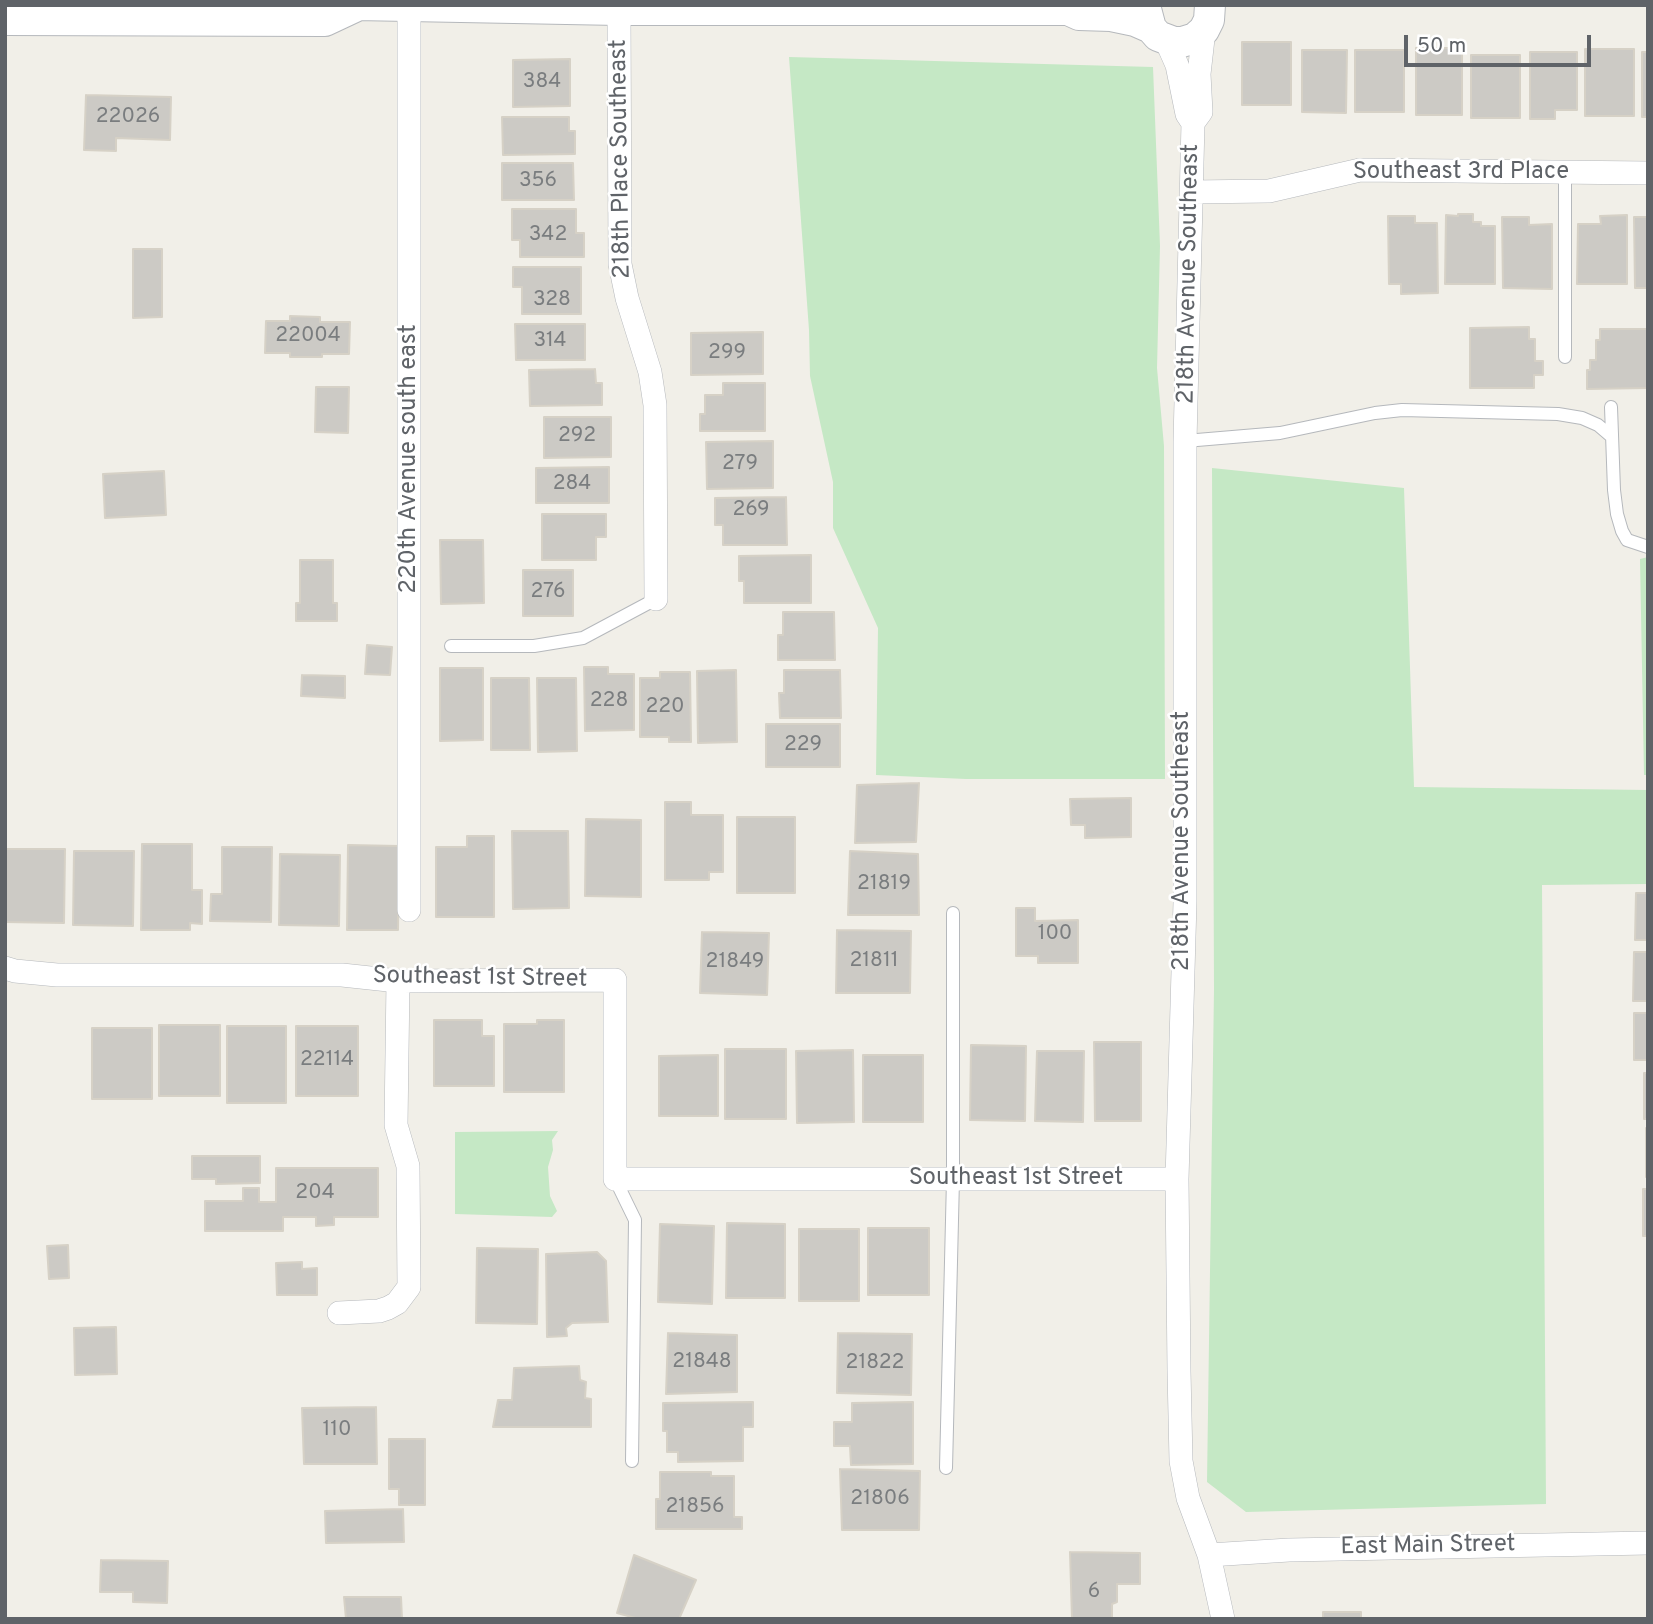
<!DOCTYPE html>
<html>
<head>
<meta charset="utf-8">
<style>
	body { margin:0 }
	#map { position:relative; width:1653px; height:1624px; overflow:hidden; background:#f1efe8; font-family:Overpass,sans-serif }
	canvas { display:block }
	.frame { position:absolute; inset:0; border:7px solid #5f6368; pointer-events:none }
	.scale { position:absolute; left:1404px; top:35px; width:187px; height:32px; box-sizing:border-box; border:4px solid #5f6368; border-top:0; padding-left:9px; font-size:21px; line-height:24px; white-space:nowrap; color:#5f6368; -webkit-text-stroke:5px #fff; paint-order:stroke }
</style>
</head>
<body>
<div id="map">
<canvas width="1653" height="1624"></canvas>
<div class="frame"></div>
<div class="scale">50 m</div>
</div>
<script>
const context = document.querySelector('canvas').getContext('2d');
context.lineJoin = 'round';
function fillPath(path, color) {
  context.fillStyle = color;
  context.fill(path, 'evenodd');
}
function toPath(rows) {
  const path = new Path2D();
  for (const r of rows) {
    path.moveTo(r[0], r[1]);
    for (let i = 2; i < r.length; i += 2) path.lineTo(r[i], r[i + 1]);
  }
  return path;
}
function trace(path, color, width, dash) {
  context.strokeStyle = color;
  context.lineWidth = width;
  context.lineCap = dash ? 'butt' : 'round';
  context.setLineDash(dash || []);
  context.stroke(path);
}
function write(font, color, halo, rows, align = 'center') {
  context.font = font + ' Overpass,sans-serif';
  context.lineWidth = 5;
  context.setLineDash([]);
  context.textBaseline = 'middle';
  context.strokeStyle = halo;
  context.fillStyle = color;
  for (const [text, x, y, turn = 0] of rows) {
    context.save();
    context.translate(x, y);
    context.rotate((+turn || 0) * Math.PI / 180);
    context.textAlign = isNaN(turn) ? turn : align;
    if (halo) context.strokeText(text, 0, 0);
    context.fillText(text, 0, 0);
    context.restore();
  }
}
fillPath(toPath([
	[789,57,1153,67,1160,246,1157,368,1164,446,1165,779,966,779,876,775,878,628,833,528,833,482,810,376,809,330],
	[1212,468,1404,488,1414,787,1648,790,1648,884,1542,885,1546,1504,1246,1512,1207,1482,1214,989],
	[1648,557,1648,775,1644,775,1640,559],
	[558,1131,552,1140,553,1150,548,1167,550,1196,557,1211,552,1217,455,1214,455,1132]
]), '#c5e8c5');
const building = toPath([
	[1242,42,1291,42,1291,105,1242,105,1242,42],
	[1416,48,1462,48,1462,115,1416,115,1416,48],
	[1585,49,1634,49,1634,116,1585,116,1585,49],
	[1302,50,1347,50,1346,113,1302,112,1302,50],
	[1355,50,1404,50,1404,112,1355,112,1355,50],
	[1530,52,1577,52,1577,110,1555,110,1555,119,1530,119,1530,52],
	[1642,52,1648,52,1648,117,1642,117,1642,52],
	[1471,55,1520,55,1520,118,1471,118,1471,55],
	[570,59,570,106,513,107,513,60,570,59],
	[86,95,171,97,170,140,116,138,116,151,84,150,86,95],
	[502,117,569,117,569,131,575,131,575,154,503,155,502,117],
	[502,163,573,163,574,200,502,200,502,163],
	[512,209,576,209,576,233,584,233,584,257,520,257,520,240,512,240,512,209],
	[1458,214,1473,214,1473,222,1481,222,1481,226,1495,226,1495,284,1445,284,1446,215,1458,216,1458,214],
	[1627,215,1627,284,1577,284,1578,224,1601,224,1600,216,1627,215],
	[1388,216,1415,216,1415,223,1437,223,1438,293,1401,294,1401,284,1389,284,1388,216],
	[1502,217,1529,217,1529,225,1552,224,1552,289,1503,288,1502,217],
	[1634,217,1648,217,1648,288,1635,288,1634,217],
	[133,249,162,249,162,317,133,318,133,249],
	[513,267,581,267,581,314,522,314,522,287,513,287,513,267],
	[290,316,320,317,320,322,350,322,349,354,322,354,322,357,290,357,290,353,265,353,266,321,290,321,290,316],
	[515,324,585,324,585,360,516,360,515,324],
	[1529,327,1529,339,1535,339,1535,361,1543,361,1543,375,1534,375,1534,388,1470,388,1470,328,1529,327],
	[1600,329,1648,329,1648,388,1587,389,1587,370,1590,370,1590,360,1596,360,1596,340,1600,340,1600,329],
	[763,332,763,374,691,375,691,333,763,332],
	[595,369,596,383,602,383,602,405,530,406,529,370,595,369],
	[723,383,765,383,765,431,700,431,700,414,705,414,705,395,723,395,723,383],
	[316,387,349,387,348,433,315,432,316,387],
	[544,417,611,417,611,457,544,458,544,417],
	[773,441,773,488,707,489,706,442,773,441],
	[609,467,609,503,536,503,536,468,609,467],
	[164,471,166,515,105,518,103,474,164,471],
	[786,497,787,545,723,545,723,525,715,525,715,498,786,497],
	[542,514,606,514,606,537,596,537,596,560,542,560,542,514],
	[440,540,483,540,484,603,441,604,440,540],
	[811,555,811,603,744,603,744,581,739,581,739,556,811,555],
	[300,560,333,560,333,603,337,603,337,621,296,621,296,603,300,603,300,560],
	[523,570,573,570,573,616,523,616,523,570],
	[783,612,834,612,835,660,778,660,778,635,783,635,783,612],
	[367,645,392,647,390,675,365,674,367,645],
	[584,667,608,667,608,674,634,674,634,730,585,731,584,667],
	[440,668,483,668,483,740,440,741,440,668],
	[736,670,737,742,698,743,697,671,736,670],
	[784,670,840,670,841,718,780,718,779,693,784,693,784,670],
	[660,672,690,672,691,742,669,742,669,737,640,737,640,678,660,678,660,672],
	[302,675,345,676,345,698,301,696,302,675],
	[491,678,529,678,530,750,491,750,491,678],
	[537,678,576,678,577,751,538,752,537,678],
	[766,724,840,724,840,767,766,767,766,724],
	[919,783,916,842,855,843,857,785,919,783],
	[1131,798,1131,837,1085,838,1085,825,1071,825,1070,799,1131,798],
	[665,802,691,802,691,815,723,815,723,872,709,872,709,880,665,880,665,802],
	[737,817,795,817,795,893,737,893,737,817],
	[586,819,641,820,641,897,585,896,586,819],
	[512,831,568,831,569,908,513,909,512,831],
	[467,836,494,836,494,917,436,917,436,847,467,847,467,836],
	[142,844,192,844,192,890,202,890,202,924,190,923,190,930,141,930,142,844],
	[348,845,399,846,398,930,347,930,348,845],
	[222,847,272,847,271,922,210,921,211,894,222,894,222,847],
	[5,849,65,849,64,923,5,922,5,849],
	[74,851,134,851,133,926,73,925,74,851],
	[850,851,918,854,919,915,848,915,850,851],
	[280,854,340,855,339,926,279,925,280,854],
	[1636,893,1648,893,1648,940,1635,940,1636,893],
	[1016,908,1035,908,1035,921,1078,920,1078,963,1038,963,1038,956,1016,956,1016,908],
	[837,930,911,931,910,993,836,993,837,930],
	[702,932,769,933,767,995,700,993,702,932],
	[1634,952,1648,952,1648,1001,1633,1001,1634,952],
	[1634,1013,1648,1013,1648,1060,1634,1060,1634,1013],
	[434,1020,482,1020,482,1036,494,1036,494,1086,434,1086,434,1020],
	[537,1020,564,1020,564,1092,504,1092,504,1024,537,1024,537,1020],
	[159,1025,220,1025,220,1096,159,1096,159,1025],
	[227,1026,286,1026,286,1103,227,1103,227,1026],
	[296,1026,358,1026,358,1096,296,1096,296,1026],
	[92,1028,152,1028,152,1099,92,1099,92,1028],
	[1094,1042,1141,1042,1141,1121,1095,1121,1094,1042],
	[971,1045,1026,1046,1025,1121,970,1120,971,1045],
	[725,1049,786,1049,786,1119,725,1119,725,1049],
	[853,1050,854,1122,797,1123,796,1051,853,1050],
	[1037,1051,1084,1051,1083,1122,1035,1121,1037,1051],
	[718,1055,718,1116,659,1116,659,1056,718,1055],
	[863,1055,923,1055,923,1122,863,1122,863,1055],
	[1644,1073,1648,1073,1648,1119,1644,1119,1644,1073],
	[1646,1128,1648,1128,1648,1177,1646,1177,1646,1128],
	[192,1156,260,1156,260,1183,216,1184,216,1179,192,1179,192,1156],
	[276,1168,378,1168,378,1217,334,1217,334,1225,316,1226,316,1217,283,1217,283,1231,205,1231,205,1201,243,1201,243,1188,259,1188,259,1202,276,1202,276,1168],
	[1643,1189,1648,1189,1648,1236,1643,1236,1643,1189],
	[727,1223,785,1224,785,1298,726,1298,727,1223],
	[660,1224,714,1226,712,1304,658,1302,660,1224],
	[868,1228,929,1228,929,1295,868,1295,868,1228],
	[799,1229,859,1229,859,1301,799,1301,799,1229],
	[68,1245,69,1278,49,1279,47,1246,68,1245],
	[477,1248,538,1249,537,1324,476,1323,477,1248],
	[597,1252,606,1261,608,1322,572,1323,566,1328,567,1336,547,1337,546,1254,597,1252],
	[302,1262,302,1269,317,1268,317,1295,277,1295,276,1263,302,1262],
	[116,1327,117,1374,75,1375,74,1328,116,1327],
	[668,1333,737,1335,737,1392,666,1394,668,1333],
	[838,1333,912,1334,911,1395,837,1393,838,1333],
	[579,1366,580,1380,586,1382,585,1398,591,1399,591,1427,493,1427,498,1400,512,1400,514,1368,579,1366],
	[753,1402,753,1427,743,1427,743,1461,678,1462,678,1452,667,1452,667,1431,663,1431,663,1403,753,1402],
	[913,1402,913,1464,851,1465,850,1446,834,1446,834,1422,852,1422,852,1403,913,1402],
	[376,1407,377,1464,304,1464,302,1408,376,1407],
	[389,1439,425,1439,425,1505,399,1505,399,1489,389,1489,389,1439],
	[840,1469,920,1471,919,1530,842,1530,840,1469],
	[660,1472,711,1472,711,1476,734,1476,734,1517,742,1517,742,1529,656,1529,656,1499,660,1499,660,1472],
	[403,1509,404,1542,326,1543,325,1511,403,1509],
	[1070,1552,1140,1553,1140,1584,1117,1584,1117,1602,1112,1604,1112,1619,1072,1619,1070,1552],
	[634,1555,696,1580,679,1619,639,1619,617,1613,634,1555],
	[101,1560,168,1561,167,1603,133,1602,133,1592,100,1592,101,1560],
	[344,1597,401,1597,402,1619,346,1619,344,1597],
	[1323,1612,1361,1612,1361,1619,1323,1619,1323,1612]
]);
fillPath(building, '#cccac5');
trace(building, '#d6d1c6', 2);
const service = toPath([
	[1565,172,1565,357],
	[1611,407,1614,490,1617,514,1622,531,1627,540,1648,547],
	[1185,441,1280,433,1375,413,1402,410,1558,414,1582,418,1598,425,1612,437],
	[451,646,534,646,583,638,656,599],
	[615,1179,635,1220,632,1461],
	[946,1468,953,1179,953,913]
]);
const minor = toPath([
	[409,7,409,910],
	[619,10,620,264,627,298,650,372,655,405,656,599],
	[1204,30,1199,74,1201,112,1193,123,1185,441,1185,902,1177,1179,1179,1371,1181,1461,1188,1498,1209,1555,1223,1619],
	[1166,40,1177,65,1187,114,1191,120],
	[1192,192,1269,191,1360,170,1648,173],
	[5,968,15,971,57,975,342,975,398,981,615,980,615,1179,1177,1179],
	[339,1313,379,1311,388,1308,397,1303,409,1287,408,1166,396,1125,398,981],
	[1209,1555,1289,1550,1648,1543]
]);
const tertiary = toPath([
	[356,5,619,10,1068,10,1079,15,1111,16,1135,21,1151,28],
	[1146,9,1151,28,1158,36,1174,42,1182,42,1195,38,1204,30,1209,20,1210,5],
	[5,20,325,21,357,6]
]);
trace(service, '#b5b8bc', 14);
trace(minor, '#b5b8bc', 24);
trace(tertiary, '#b5b8bc', 32);
trace(service, '#fff', 12);
trace(minor, '#fff', 23);
trace(tertiary, '#fff', 30);
write('21px', '#7a7d7f', null, [
	["384",542,83],
	["22026",128,118],
	["356",538,182],
	["342",548,236],
	["328",552,301],
	["22004",308,337],
	["314",550,342],
	["299",727,354],
	["292",577,437],
	["279",740,465],
	["284",572,485],
	["269",751,511],
	["276",548,593],
	["228",609,702],
	["220",665,708],
	["229",803,746],
	["21819",884,885],
	["100",1055,935],
	["21811",874,962],
	["21849",735,963],
	["22114",327,1061],
	["204",315,1194],
	["21848",702,1363],
	["21822",875,1364],
	["110",337,1431],
	["21806",880,1500],
	["21856",695,1508],
	["6",1094,1593]
]);
write('24px', '#5f6368', '#fff', [
	["218th Place Southeast",622,159,-91],
	["Southeast 3rd Place",1461,173],
	["218th Avenue Southeast",1190,274,-89],
	["220th Avenue south east",410,459,-90],
	["218th Avenue Southeast",1183,841,-90],
	["Southeast 1st Street",480,979,1],
	["Southeast 1st Street",1016,1179],
	["East Main Street",1428,1547,-1]
]);
</script>
</body>
</html>
